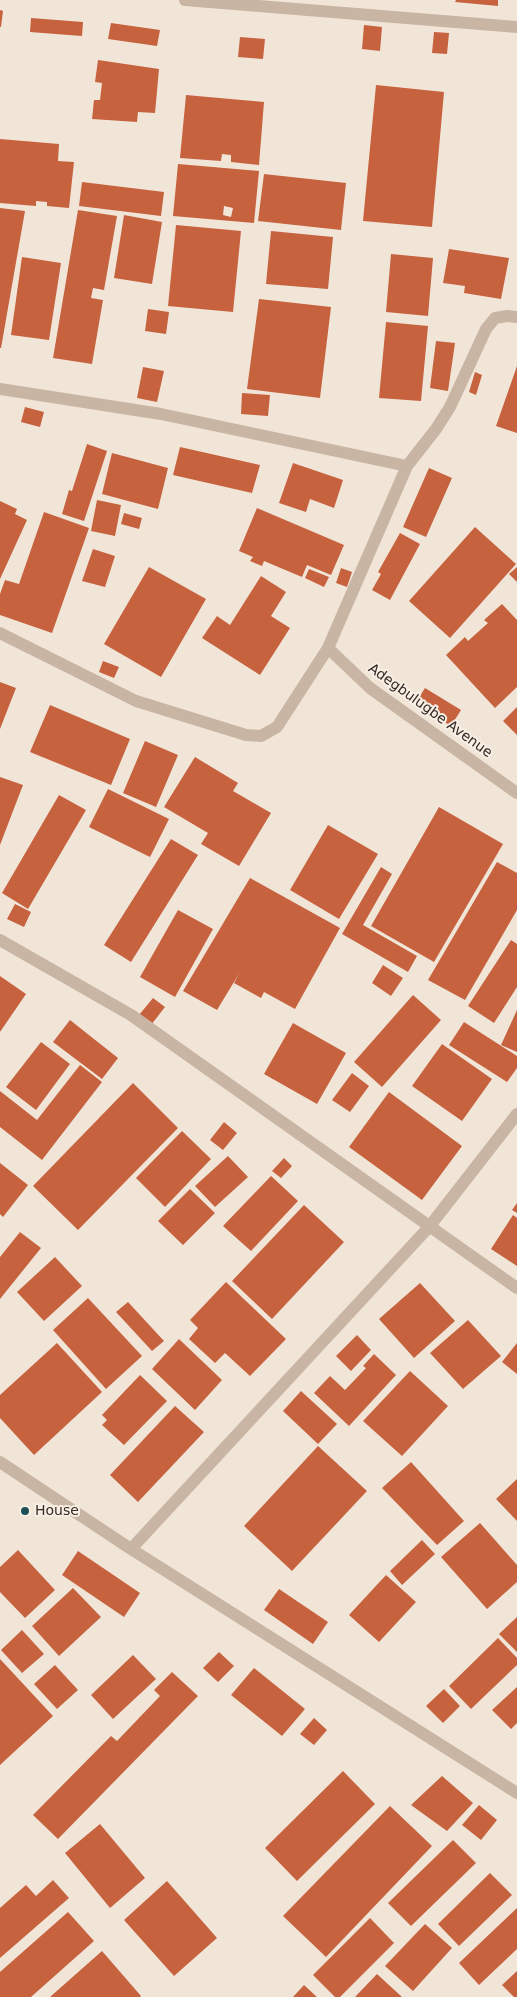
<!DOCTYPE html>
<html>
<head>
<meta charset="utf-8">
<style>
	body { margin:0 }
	canvas { display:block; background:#f1e5d8 }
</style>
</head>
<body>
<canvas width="517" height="1997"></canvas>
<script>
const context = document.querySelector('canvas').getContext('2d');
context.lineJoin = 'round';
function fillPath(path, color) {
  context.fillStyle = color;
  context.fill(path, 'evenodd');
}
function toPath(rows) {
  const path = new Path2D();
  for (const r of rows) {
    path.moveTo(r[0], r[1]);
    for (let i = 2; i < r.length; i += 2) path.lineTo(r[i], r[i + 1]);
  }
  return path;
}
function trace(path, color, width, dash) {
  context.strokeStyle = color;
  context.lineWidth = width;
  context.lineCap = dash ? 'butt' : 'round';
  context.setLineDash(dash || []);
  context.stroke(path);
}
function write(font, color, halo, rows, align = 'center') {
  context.font = font + ' "DejaVu Sans",sans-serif';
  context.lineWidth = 4;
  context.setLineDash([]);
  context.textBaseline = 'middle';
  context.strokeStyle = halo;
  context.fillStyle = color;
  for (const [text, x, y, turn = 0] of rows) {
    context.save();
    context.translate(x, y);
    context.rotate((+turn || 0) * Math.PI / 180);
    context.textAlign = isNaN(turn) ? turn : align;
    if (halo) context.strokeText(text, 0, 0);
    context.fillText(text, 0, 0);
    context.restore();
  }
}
fillPath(toPath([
	[456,0,498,0,498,6,455,2],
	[0,10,3,11,1,27,0,27],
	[31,18,83,22,82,36,30,32],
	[111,23,160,30,157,46,108,39],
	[364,25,382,27,380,51,362,49],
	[434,32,449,33,447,54,432,53],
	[240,37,265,39,263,59,238,57],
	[98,60,159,69,155,113,138,112,137,122,92,119,94,100,100,100,102,83,95,82],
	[376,85,444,92,432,227,363,221],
	[186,95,264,102,259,165,231,162,231,155,222,154,221,161,180,158],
	[0,139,59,144,58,161,74,162,69,208,47,206,47,202,36,201,36,206,0,203],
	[178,164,259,171,254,223,173,216],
	[224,206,233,208,231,217,223,215],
	[264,174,346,183,341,230,258,221],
	[82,182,164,192,161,216,79,206],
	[0,208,25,211,1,348,0,348],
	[78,210,117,216,104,290,93,288,91,298,103,300,92,364,53,358],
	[124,215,162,222,152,284,114,278],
	[176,225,241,231,233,312,168,306],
	[271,231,333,237,328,289,266,284],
	[449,249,509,258,501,299,464,293,465,286,443,283],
	[391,254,433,258,428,316,386,312],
	[22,257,61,263,49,340,11,335],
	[259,299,331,307,320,398,247,389],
	[148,309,169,312,166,334,145,331],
	[386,322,428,326,421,401,379,398],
	[436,341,455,343,448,391,430,388],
	[517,366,517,433,496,426],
	[143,367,164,371,157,402,137,398],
	[475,372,482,375,476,395,469,392],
	[242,393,270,395,268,416,241,414],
	[25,407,44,412,40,427,21,422],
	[87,444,107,451,84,521,62,514,69,490,72,491],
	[180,447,260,465,252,493,173,475],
	[112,453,168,468,158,509,102,494],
	[293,463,343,480,334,508,310,499,306,512,279,503],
	[429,468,452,478,426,537,403,527],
	[97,500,121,505,115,536,91,531],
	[0,501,17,509,15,514,27,520,0,579],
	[257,508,344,545,331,575,307,565,302,577,264,561,262,566,250,561,253,557,239,551],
	[44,512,89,528,52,633,0,615,0,594,5,580,19,584],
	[124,513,142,518,139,529,121,524],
	[475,527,516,564,450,638,409,601],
	[400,533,420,544,390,600,372,590,381,574,378,572],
	[93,549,115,556,105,587,82,581],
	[149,567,206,599,161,677,104,644],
	[517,567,517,582,509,574],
	[341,568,352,572,347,587,336,583],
	[309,569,329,577,324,587,305,578],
	[261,576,286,592,271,616,290,628,260,675,202,638,217,616,230,625],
	[502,604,517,620,517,687,495,708,446,655,465,637,468,641,488,623,484,620],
	[103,661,119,667,114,678,99,672],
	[0,682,16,688,0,729],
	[425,688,461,710,451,726,415,704],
	[50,705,130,739,111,785,30,752],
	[517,707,517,735,503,721],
	[145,741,178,755,156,807,123,793],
	[195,757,238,783,233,791,271,813,239,866,201,844,208,833,164,807],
	[0,777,23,785,0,845],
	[108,789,169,819,150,857,89,827],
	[59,795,86,810,28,909,2,893],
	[439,807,503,844,434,962,371,926],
	[328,825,378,854,339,919,290,890],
	[171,839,198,855,131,962,104,945],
	[497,862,517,873,517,910,465,1000,428,980],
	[381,867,392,874,363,925,417,956,408,972,342,934],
	[250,878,340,928,295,1009,264,992,261,998,234,983,240,972,217,1010,183,991],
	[15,904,31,912,24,927,7,919],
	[178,910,213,929,175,997,140,977],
	[511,940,517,944,517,987,494,1023,468,1006],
	[383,965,403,978,391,996,372,983],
	[0,976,26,994,0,1032],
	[413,995,441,1020,382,1087,354,1062],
	[153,998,165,1007,151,1025,139,1015],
	[517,1010,517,1052,501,1045],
	[70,1020,118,1058,102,1079,53,1042],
	[464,1022,517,1056,517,1068,507,1082,449,1045],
	[293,1023,346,1053,317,1104,264,1074],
	[41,1042,70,1064,36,1110,6,1087],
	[442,1044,492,1079,462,1121,412,1086],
	[80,1065,102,1082,42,1160,0,1127,0,1091,37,1120],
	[352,1073,369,1086,350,1112,332,1100],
	[133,1083,178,1128,78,1230,33,1186],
	[389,1092,462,1146,422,1200,349,1147],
	[224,1122,237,1133,223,1150,210,1140],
	[182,1131,211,1159,165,1207,136,1178],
	[228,1156,248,1177,215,1207,195,1186],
	[284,1158,292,1166,281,1178,272,1171],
	[0,1163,28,1185,3,1217,0,1214],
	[271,1176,298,1201,251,1251,223,1226],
	[190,1189,215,1213,183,1245,158,1221],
	[517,1203,517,1213,512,1210],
	[304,1205,344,1242,272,1319,232,1281],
	[513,1215,517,1218,517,1266,491,1249],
	[20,1232,41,1248,0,1299,0,1257],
	[55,1257,82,1286,44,1321,17,1292],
	[226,1282,286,1339,250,1376,225,1353,215,1363,189,1339,198,1328,190,1320],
	[420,1283,455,1321,414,1358,379,1319],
	[88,1298,142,1356,106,1389,53,1330],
	[128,1302,164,1341,152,1351,116,1312],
	[468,1320,501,1356,463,1389,430,1353],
	[357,1335,371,1350,351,1371,336,1356],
	[179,1339,222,1380,195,1410,152,1369],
	[57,1343,102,1392,34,1455,0,1418,0,1395],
	[517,1343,517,1374,502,1362],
	[374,1354,396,1375,349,1426,314,1393,330,1376,345,1390,366,1368,363,1366],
	[410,1371,448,1406,402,1456,363,1421],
	[140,1375,167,1401,124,1445,102,1425,107,1420,102,1415],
	[301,1391,337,1424,318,1444,283,1411],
	[175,1406,204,1432,138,1502,110,1475],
	[318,1446,367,1491,292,1571,244,1526],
	[411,1462,464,1521,437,1545,382,1488],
	[517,1479,517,1521,496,1499],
	[480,1523,517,1565,517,1582,487,1609,441,1557],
	[422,1540,435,1554,402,1585,390,1571],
	[18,1550,55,1590,25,1618,0,1592,0,1567],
	[78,1551,140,1593,124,1617,62,1575],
	[386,1575,416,1602,379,1642,349,1615],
	[73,1588,101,1617,59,1656,32,1626],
	[279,1589,328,1622,313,1644,264,1610],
	[517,1617,517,1652,499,1634],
	[22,1630,44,1654,22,1673,1,1650],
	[498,1638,517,1658,517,1665,471,1709,449,1686],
	[219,1652,234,1666,218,1682,203,1668],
	[133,1655,156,1679,113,1719,91,1695],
	[0,1659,53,1716,0,1765],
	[55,1665,78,1690,57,1709,34,1684],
	[254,1668,305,1709,282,1736,231,1695],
	[172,1672,198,1696,58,1839,33,1815,111,1736,117,1741,160,1696,154,1690],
	[517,1687,517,1723,511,1729,492,1710],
	[444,1689,460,1706,443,1723,426,1706],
	[314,1718,327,1730,314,1745,300,1734],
	[343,1771,375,1804,297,1881,265,1848],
	[442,1776,473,1803,447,1831,411,1805],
	[479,1805,497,1820,481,1840,462,1825],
	[390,1806,432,1846,326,1957,283,1916],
	[100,1824,145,1878,110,1908,65,1853],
	[453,1840,476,1863,411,1926,388,1903],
	[490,1873,512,1895,459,1946,438,1924],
	[53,1880,69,1898,0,1958,0,1908,26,1885,36,1896],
	[167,1881,217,1938,174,1976,124,1920],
	[517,1908,517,1949,479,1985,459,1963],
	[68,1912,94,1941,31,1997,0,1997,0,1972],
	[370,1918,394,1943,340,1997,335,1997,313,1975],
	[425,1924,452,1948,413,1991,385,1966],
	[102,1951,141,1996,140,1997,50,1997],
	[517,1971,517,1997,514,1997,502,1985],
	[377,1974,402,1997,355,1997],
	[304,1985,317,1997,293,1997]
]), '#c7623f');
trace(toPath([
	[185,0,517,27],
	[0,389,161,414,407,466],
	[0,633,136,701,246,735,261,736,277,727,328,648,407,466,436,429,450,407,486,329,495,318,507,316,517,317],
	[328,648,370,688,517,793],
	[0,940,131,1015,517,1288],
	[0,1462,131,1549,517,1793],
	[131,1549,429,1227,517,1114]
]), '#c9b5a4', 12);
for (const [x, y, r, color] of [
	[25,1511,5,"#1b5156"]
]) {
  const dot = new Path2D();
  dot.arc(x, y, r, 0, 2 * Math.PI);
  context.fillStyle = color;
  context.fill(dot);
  trace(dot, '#f9efe4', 2);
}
write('14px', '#342a26', '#f9efe4', [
	["Adegbulugbe Avenue",430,711,36]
]);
write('14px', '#342a26', '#f9efe4', [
	["House",35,1511]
], 'left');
</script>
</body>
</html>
